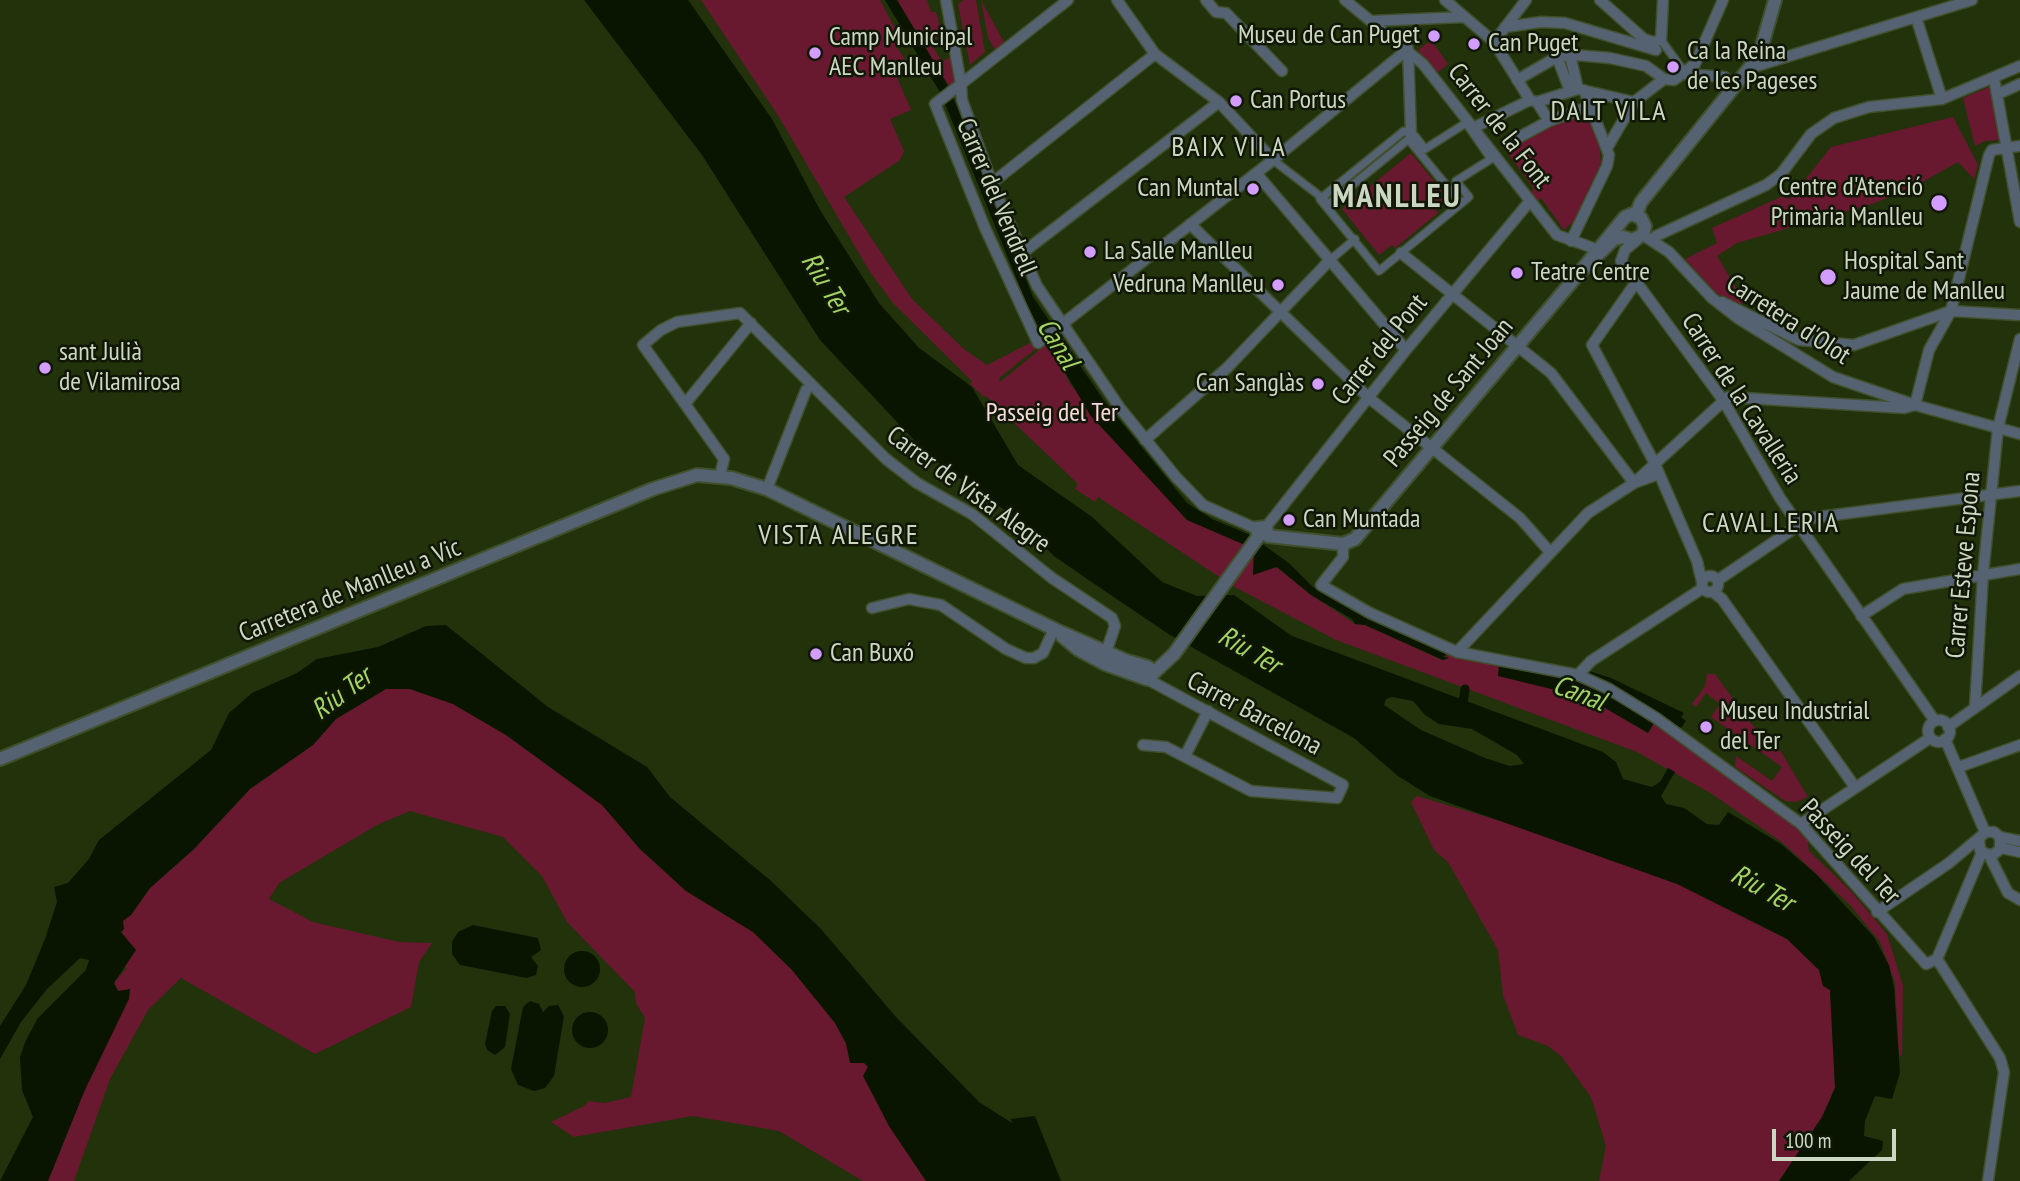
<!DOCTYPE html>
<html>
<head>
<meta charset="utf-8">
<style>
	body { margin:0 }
	#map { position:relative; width:2020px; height:1181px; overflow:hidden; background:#22320b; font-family:"PT Sans Narrow",sans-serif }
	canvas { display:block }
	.scale { position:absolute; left:1772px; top:1129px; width:124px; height:32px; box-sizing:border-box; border:4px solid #ccd7c1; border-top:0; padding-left:9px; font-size:21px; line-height:24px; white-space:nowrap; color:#ccd7c1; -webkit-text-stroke:5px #101707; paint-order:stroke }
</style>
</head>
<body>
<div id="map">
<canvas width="2020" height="1181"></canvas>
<div class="scale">100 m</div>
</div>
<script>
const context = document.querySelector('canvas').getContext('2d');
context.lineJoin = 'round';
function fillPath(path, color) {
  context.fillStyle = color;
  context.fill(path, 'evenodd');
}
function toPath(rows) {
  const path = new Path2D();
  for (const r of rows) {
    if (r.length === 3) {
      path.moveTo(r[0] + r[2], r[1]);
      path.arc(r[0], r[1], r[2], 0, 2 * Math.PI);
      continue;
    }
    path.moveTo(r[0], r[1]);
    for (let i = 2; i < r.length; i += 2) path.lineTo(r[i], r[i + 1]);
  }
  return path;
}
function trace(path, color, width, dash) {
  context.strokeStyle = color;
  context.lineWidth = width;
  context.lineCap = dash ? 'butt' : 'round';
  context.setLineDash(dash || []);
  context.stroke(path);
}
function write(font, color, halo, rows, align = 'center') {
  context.font = font + ' "PT Sans Narrow",sans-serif';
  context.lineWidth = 5;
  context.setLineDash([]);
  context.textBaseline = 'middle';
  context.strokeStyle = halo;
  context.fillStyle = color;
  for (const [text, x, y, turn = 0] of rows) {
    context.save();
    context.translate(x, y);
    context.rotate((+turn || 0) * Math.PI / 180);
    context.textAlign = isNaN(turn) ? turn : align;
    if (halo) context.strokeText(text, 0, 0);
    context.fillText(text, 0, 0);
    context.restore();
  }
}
fillPath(toPath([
	[701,0,880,0,897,32,901,43,896,47,912,68,896,75,911,110,890,119,904,151,900,160,844,197,912,299,965,350,987,365,1032,342,1037,348,999,378,1000,382,1049,342,1070,384,1187,520,1246,543,1221,578,1098,497,1095,502,1075,489,1078,484,986,396,984,397,970,384,972,381,893,303,870,272,779,117],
	[897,0,927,0,931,12,936,12,942,34,930,42,942,62,952,56,957,82,949,87],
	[964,0,976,0,985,52,970,65,958,4],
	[981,0,1005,44,996,51,988,38],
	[1431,40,1448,64,1436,74,1418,50],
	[1989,87,2000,140,1985,141,1975,146,1963,98],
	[1583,112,1589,117,1599,139,1601,163,1574,221,1564,230,1541,198,1537,201,1530,193,1534,189,1506,151,1530,134],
	[1953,117,1978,165,1974,179,1958,162,1917,185,1875,203,1737,243,1717,256,1742,298,1742,306,1716,293,1685,259,1717,243,1712,228,1783,196,1790,199,1831,147],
	[1411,153,1449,199,1436,210,1438,213,1395,248,1392,245,1379,255,1342,209],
	[1254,549,1311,595,1355,624,1365,625,1442,660,1448,658,1443,652,1499,664,1588,698,1648,733,1654,723,1787,819,1808,841,1809,851,1850,890,1887,934,1903,986,1902,1055,1899,1056,1895,983,1880,942,1850,905,1783,843,1712,794,1637,752,1336,640,1229,584],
	[1707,674,1715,674,1749,721,1764,737,1774,740,1808,797,1796,802,1785,801,1735,767,1736,756,1772,781,1782,767,1711,717,1720,704,1706,693,1696,707,1692,704,1705,686],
	[386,689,410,689,453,704,506,735,602,805,640,849,686,891,753,932,792,970,835,1023,846,1044,850,1063,864,1063,869,1067,889,1126,926,1181,863,1181,779,1131,693,1116,574,1137,551,1122,584,1106,589,1101,605,1103,631,1097,645,1018,636,1003,635,992,567,922,542,876,503,837,410,811,377,825,279,883,269,899,313,922,399,942,432,943,419,962,411,1007,315,1054,181,978,148,1010,110,1079,74,1181,48,1181,84,1092,118,991,114,982,126,969,121,932,123,920,131,915,150,888,194,849,250,789,313,745,336,719],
	[1417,796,1507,823,1678,884,1787,939,1819,970,1823,985,1830,990,1835,1088,1822,1117,1779,1181,1599,1181,1606,1146,1591,1097,1562,1057,1548,1046,1518,1035,1503,995,1498,950,1448,862,1434,850,1411,802]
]), '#68192f');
fillPath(toPath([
	[584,0,688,0,772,119,820,210,879,303,919,348,972,387,1018,465,1092,517,1162,582,1197,596,1234,595,1292,636,1603,752,1616,762,1623,779,1652,787,1660,782,1668,768,1675,772,1661,796,1666,804,1684,808,1707,824,1719,825,1728,812,1781,844,1816,874,1874,937,1889,965,1894,987,1900,1073,1892,1099,1875,1096,1865,1121,1864,1136,1883,1141,1882,1150,1849,1181,1779,1181,1822,1117,1835,1088,1830,990,1823,986,1819,970,1787,939,1677,884,1430,796,1398,776,1354,738,1170,635,1096,585,1054,556,1013,516,929,456,820,340,702,155],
	[1392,697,1413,701,1425,715,1439,724,1472,729,1517,755,1524,764,1510,766,1485,758,1421,730,1384,705,1386,699],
	[885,0,897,0,949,87,1033,297,1105,402,1187,503,1212,519,1250,535,1290,564,1313,587,1336,601,1443,652,1446,655,1443,657,1449,658,1443,660,1365,625,1355,624,1352,619,1311,595,1277,567,1253,575,1254,549,1187,520,1090,415,1031,314,941,94],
	[446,625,548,707,647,767,670,797,770,880,821,929,896,1017,979,1102,1012,1123,1011,1119,1035,1116,1061,1181,926,1181,889,1126,863,1076,868,1067,864,1063,850,1063,846,1043,835,1023,792,970,753,932,686,891,640,849,602,805,506,735,453,704,410,689,386,689,336,719,313,745,250,789,194,849,150,888,131,915,123,921,124,929,121,932,136,950,114,983,118,991,130,989,129,999,84,1092,48,1181,0,1181,33,1117,22,1090,20,1057,26,1040,38,1018,86,970,89,960,80,958,47,989,21,1022,0,1059,0,1026,26,985,45,939,57,902,54,887,68,883,89,859,99,840,211,750,229,713,252,693,297,673,317,659,378,647,426,626],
	[1499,664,1564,677,1595,687,1654,723,1648,733,1588,698,1498,676],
	[1586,670,1611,678,1684,713,1681,717,1686,721,1681,728,1608,683,1585,674],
	[473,925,538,938,541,950,531,957,538,966,536,975,527,978,460,965,452,954,452,942,458,932],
	[582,969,18],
	[530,1001,539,1004,543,1012,549,1006,558,1005,564,1016,554,1076,545,1088,534,1091,518,1085,511,1069,523,1007],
	[496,1006,505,1006,510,1014,505,1047,495,1055,487,1050,485,1044,492,1011],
	[590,1030,18]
]), '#0a1500');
trace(toPath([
	[1462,711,1465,689]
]), '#0a1500', 9);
const pedestrian = toPath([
	[1661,40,1685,73],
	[1466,123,1491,159,1456,181,1469,197,1379,271,1320,199,1404,131,1415,136,1425,149,1466,123],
	[1409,140,1459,201,1453,206],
	[1273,160,1325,200],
	[1329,204,1410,138],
	[1329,261,1355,239]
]);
const minor = toPath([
	[946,0,961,84,935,104,985,228,1038,343,1273,160,1408,49],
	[1068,0,961,84,962,100,992,183,1037,286,1120,408,1176,477,1203,505,1257,529],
	[1117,0,1155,54,1219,102,1273,160],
	[1206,0,1216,12,1226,13,1282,71],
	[1345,0,1423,64,1557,235,1596,249],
	[1445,0,1494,42,1530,100,1537,102],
	[1600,0,1644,39,1653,42,1661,40,1663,0],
	[1916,17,1942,99],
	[1371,21,1464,17],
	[1505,27,1541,22,1565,23,1656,50],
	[1494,42,1526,0],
	[1408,49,1411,134],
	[1570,55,1578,89],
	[1557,57,1570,91],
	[1750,68,1972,0],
	[1686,74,1725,77],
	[1994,78,2020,222],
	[1517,80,1557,57,1575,55,1610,58,1646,66,1664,79,1674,80,1695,64,1723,0],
	[1998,94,2020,84],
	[1537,102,1578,89,1634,102],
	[1537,102,1549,121],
	[1473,128,1530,100],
	[1510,142,1549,121,1588,107],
	[1607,148,1634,102,1664,79],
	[1256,173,1406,350],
	[992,183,1155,54],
	[1190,224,1369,398,1520,518,1550,552],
	[1643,235,1669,252,1712,298,1739,319,1833,377,1915,405,2020,434],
	[1656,236,1766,185,1781,174,1811,134,1834,118,1869,107,1942,99,2020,66],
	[1637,240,1625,250,1621,261,1723,400,1780,498,1935,721],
	[1571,241,1607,166,1609,155,1584,90],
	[1401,253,1551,373,1634,483,1659,474],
	[1021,254,1219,102],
	[1637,281,1592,345,1655,464,1697,561,1702,582],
	[1722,302,1799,340,1854,345,1951,311,2020,315],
	[685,404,751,323],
	[1145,440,1227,368,1329,261],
	[720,476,724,459,643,345,661,330,677,322,740,313,886,459,917,483,972,514,1052,578,1112,618,1115,626,1106,652],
	[767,489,806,390],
	[1795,520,2020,491],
	[1266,527,1406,350,1530,201],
	[1343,544,1343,557,1321,585,1370,613,1457,652,1578,675,1609,689,1656,718,1801,824,1926,964,1937,959,2000,1058,2004,1072,1988,1181],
	[1710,584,8],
	[1718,580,1799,525],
	[1713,592,1722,599,1855,787],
	[872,608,909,599,941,605,1006,649,1026,658,1034,658,1043,653,1054,629],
	[1861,616,1903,589,2020,569],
	[1457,652,1588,513,1634,483,1728,397,1904,408,1915,405,1929,350,1951,311,1989,155,1992,150,2020,146],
	[1578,675,1591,661,1703,588],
	[1975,706,1983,574,1998,428,2020,339],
	[1939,731,11],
	[1948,727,2020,676],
	[1945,739,1985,832],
	[1143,745,1166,747,1251,791,1337,798,1343,785,1147,679],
	[1185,756,1208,711],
	[1959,767,2020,745],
	[1801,824,1930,738],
	[2000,837,2020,841],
	[2001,848,2020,852],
	[1989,855,2008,893,2020,900],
	[1877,912,1949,863,1986,832,1994,832,2000,837,2000,849,1993,855,1986,854,1980,850,1979,839],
	[1937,959,1982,852]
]);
const tertiary = toPath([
	[1636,215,1641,202,1759,56,1775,0],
	[1268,536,1343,544,1355,539,1580,272,1614,239,1623,237,1632,240,1643,235,1645,226,1641,218,1632,214,1625,217,1580,272],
	[1062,636,1079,650,1105,664,1147,679,1174,654,1258,537,1257,528,1266,527,1268,536],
	[0,759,653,489,697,475,731,478,767,489,1056,630,1127,661,1148,667]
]);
trace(pedestrian, '#41502c', 10);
trace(minor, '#41502c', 13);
trace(tertiary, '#41502c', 16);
trace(pedestrian, '#546271', 7);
trace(minor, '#546271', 10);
trace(tertiary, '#546271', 12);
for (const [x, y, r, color] of [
	[1434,36,7,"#d29dfd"],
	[1474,44,7,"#d29dfd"],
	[815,53,7,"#d29dfd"],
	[1673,67,7,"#d29dfd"],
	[1236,101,7,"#d29dfd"],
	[1253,189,7,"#d29dfd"],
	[1939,203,9,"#d29dfd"],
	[1090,252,7,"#d29dfd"],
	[1517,273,7,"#d29dfd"],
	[1828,277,9,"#d29dfd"],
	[1278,285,7,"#d29dfd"],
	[45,368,7,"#d29dfd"],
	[1318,384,7,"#d29dfd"],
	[1289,520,7,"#d29dfd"],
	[816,654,7,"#d29dfd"],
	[1706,727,7,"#d29dfd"]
]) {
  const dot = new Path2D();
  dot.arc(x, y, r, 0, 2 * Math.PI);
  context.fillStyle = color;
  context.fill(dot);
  trace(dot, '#101707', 2.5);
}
write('26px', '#ccd7c1', '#101707', [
	["Museu de Can Puget",1420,36,"right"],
	["Camp Municipal",829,38],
	["AEC Manlleu",829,68],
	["Can Puget",1488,44],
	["Ca la Reina",1687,52],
	["de les Pageses",1687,82],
	["Can Portus",1250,101],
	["Centre d'Atenció",1923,188,"right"],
	["Primària Manlleu",1923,218,"right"],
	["Can Muntal",1239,189,"right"],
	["La Salle Manlleu",1104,252],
	["Hospital Sant",1844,262],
	["Jaume de Manlleu",1844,292],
	["Teatre Centre",1531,273],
	["Vedruna Manlleu",1264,285,"right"],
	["sant Julià",59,353],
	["de Vilamirosa",59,383],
	["Can Sanglàs",1304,384,"right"],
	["Can Muntada",1303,520],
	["Can Buxó",830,654],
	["Museu Industrial",1720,712],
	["del Ter",1720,742]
], 'left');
write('26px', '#ccd7c1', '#101707', [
	["Carrer de la Font",1499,126,52],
	["Carrer del Vendrell",996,197,67],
	["Carretera d'Olot",1788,320,33],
	["Carrer del Pont",1380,350,-51],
	["Passeig de Sant Joan",1449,393,-50],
	["Carrer de la Cavalleria",1741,399,57],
	["Carrer de Vista Alegre",968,490,36],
	["Carrer Esteve Espona",1964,565,-85],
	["Carretera de Manlleu a Vic",350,591,-22],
	["Carrer Barcelona",1254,714,28],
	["Passeig del Ter",1850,852,47]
]);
write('26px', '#f6dade', '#101707', [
	["Passeig del Ter",1052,414]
]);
context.letterSpacing = '2px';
write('28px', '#ccd7c1', '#101707', [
	["DALT VILA",1609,112],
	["BAIX VILA",1229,148],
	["CAVALLERIA",1771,524],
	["VISTA ALEGRE",839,536]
]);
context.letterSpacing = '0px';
write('italic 28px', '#a4d564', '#101707', [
	["Riu Ter",825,284,58],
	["Canal",1057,344,58],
	["Riu Ter",1249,651,30],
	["Riu Ter",342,694,-37],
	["Canal",1579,694,21],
	["Riu Ter",1762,889,29]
]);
context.letterSpacing = '2px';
write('bold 33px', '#ccd7c1', '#101707', [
	["MANLLEU",1397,198]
]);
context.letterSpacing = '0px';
</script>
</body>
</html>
